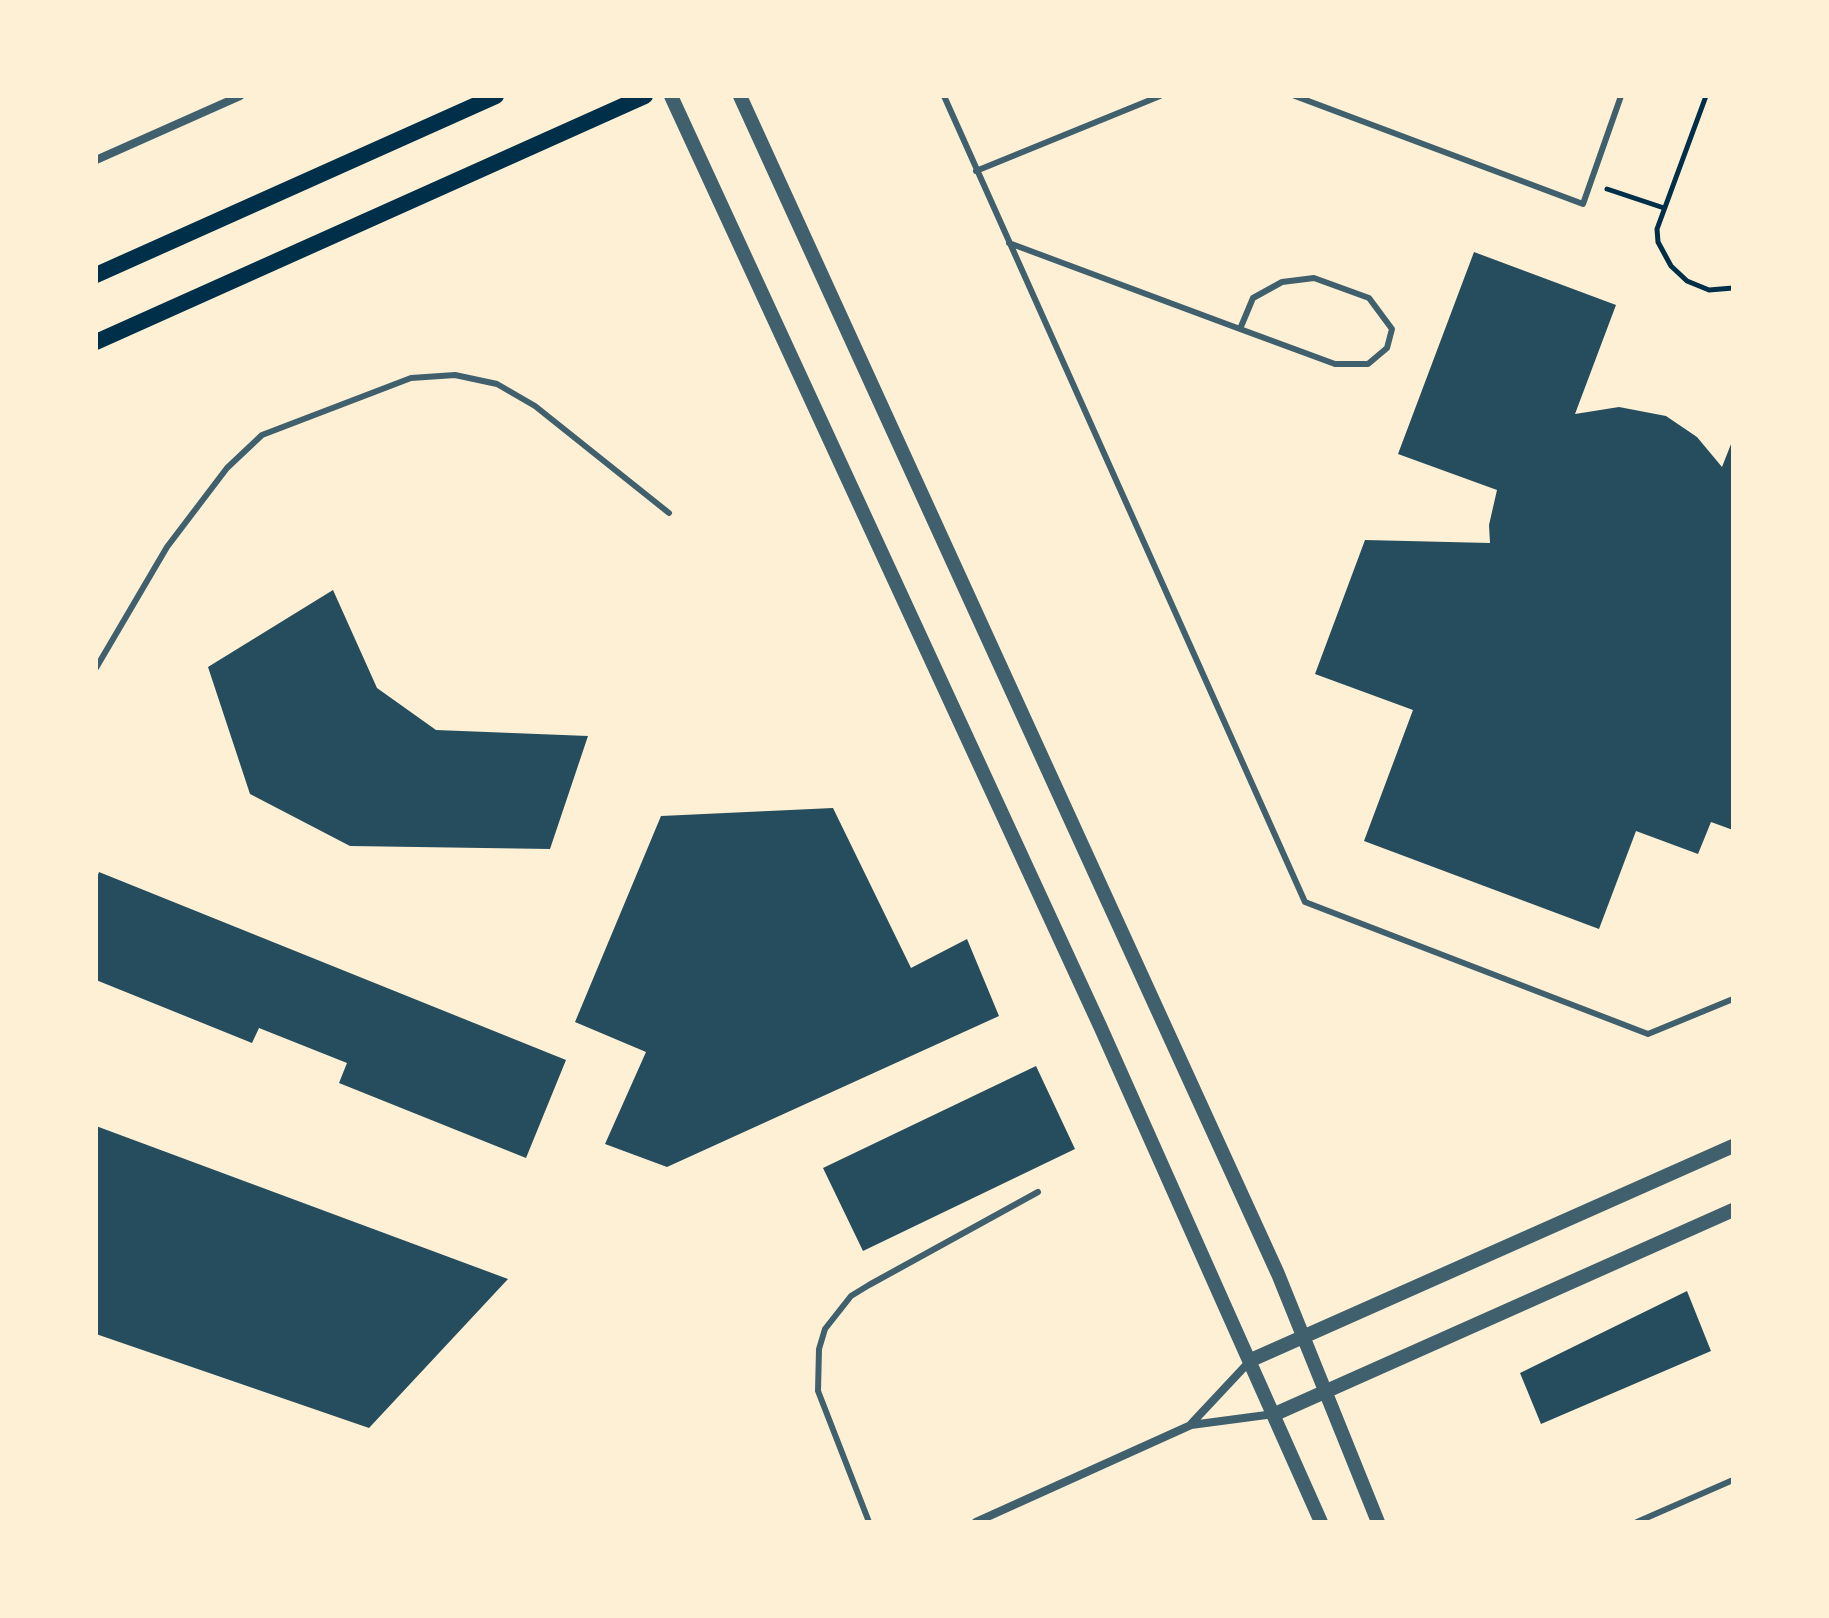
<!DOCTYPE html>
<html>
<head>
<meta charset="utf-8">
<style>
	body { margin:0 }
	#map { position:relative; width:1829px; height:1618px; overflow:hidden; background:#fdf0d5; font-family:"Open Sans",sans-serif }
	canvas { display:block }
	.frame { position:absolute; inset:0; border:98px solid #fdf0d5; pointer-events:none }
</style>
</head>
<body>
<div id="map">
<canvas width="1829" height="1618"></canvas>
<div class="frame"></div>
</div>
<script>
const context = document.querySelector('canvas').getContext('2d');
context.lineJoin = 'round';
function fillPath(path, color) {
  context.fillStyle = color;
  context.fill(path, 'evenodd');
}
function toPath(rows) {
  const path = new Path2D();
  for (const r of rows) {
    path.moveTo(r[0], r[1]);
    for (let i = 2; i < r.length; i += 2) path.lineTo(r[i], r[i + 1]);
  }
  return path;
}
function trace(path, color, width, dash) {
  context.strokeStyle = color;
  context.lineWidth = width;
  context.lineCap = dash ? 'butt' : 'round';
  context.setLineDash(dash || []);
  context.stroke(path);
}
fillPath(toPath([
	[1474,252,1616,305,1575,414,1619,407,1666,416,1697,437,1722,467,1733,439,1733,830,1711,822,1698,854,1636,831,1599,929,1364,841,1413,710,1315,674,1365,540,1490,543,1489,525,1497,490,1398,454],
	[333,590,377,688,436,730,588,736,550,849,350,846,250,794,208,667],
	[833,808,911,968,967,939,999,1016,667,1167,605,1144,646,1052,575,1022,661,816],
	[99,872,566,1060,526,1158,339,1083,347,1063,259,1028,252,1043,96,980,96,880],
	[1036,1066,1075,1149,863,1251,823,1168],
	[96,1126,508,1279,369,1428,96,1334],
	[1687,1291,1711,1351,1541,1424,1520,1373]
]), '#264d5e');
trace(toPath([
	[1706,96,1657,229,1658,242,1671,266,1687,281,1709,290,1733,288],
	[1607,189,1664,208]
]), '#003049', 5);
trace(toPath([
	[944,96,1305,902,1648,1034,1733,999],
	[1295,96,1583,204,1621,96],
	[976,171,1160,96],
	[1009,243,1240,329,1335,364,1368,364,1387,348,1392,329,1369,298,1314,278,1282,282,1253,298,1240,329],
	[96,668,167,547,227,468,262,435,411,378,455,375,497,384,535,406,669,513],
	[869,1522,818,1391,819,1349,825,1329,851,1296,869,1285,1038,1192],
	[1637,1522,1733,1480]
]), '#3f606c', 6);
trace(toPath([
	[96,160,240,96],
	[1191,1424,1250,1361],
	[976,1522,1191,1425,1274,1414]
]), '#3f606c', 8);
trace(toPath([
	[671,96,1100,1026,1321,1522],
	[740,96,1278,1274,1378,1522],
	[1251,1360,1733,1146],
	[1275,1414,1733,1210]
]), '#3f606c', 14);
trace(toPath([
	[96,275,496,96],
	[96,342,645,96]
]), '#003049', 16);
</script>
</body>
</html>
